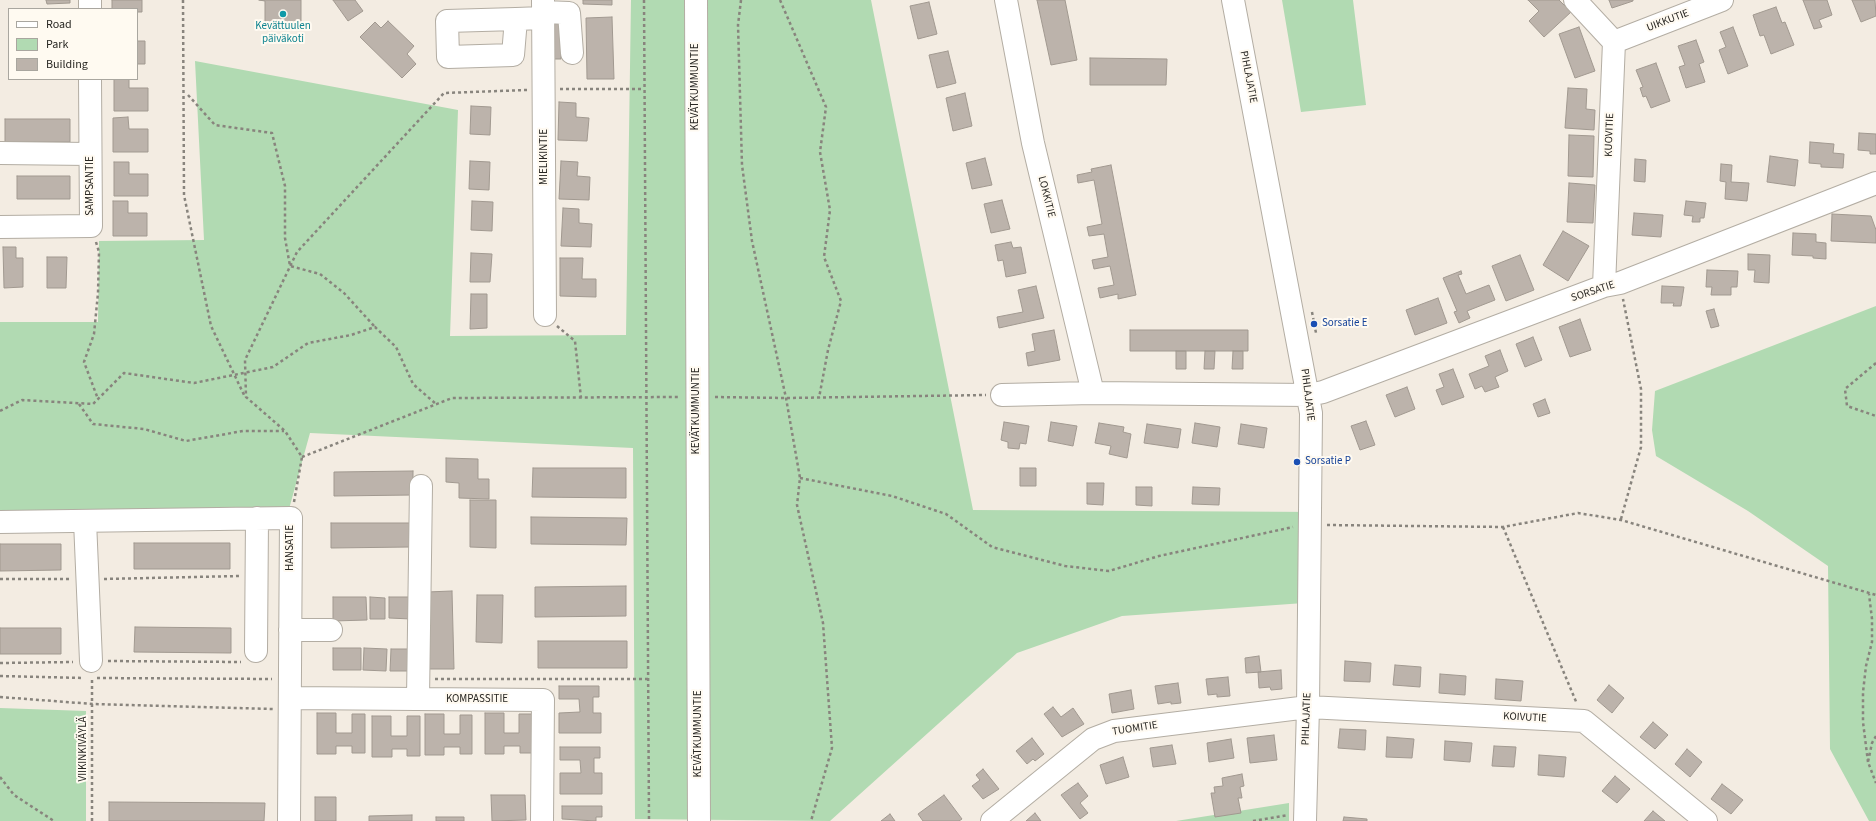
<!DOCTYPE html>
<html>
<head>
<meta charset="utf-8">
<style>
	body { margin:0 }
	#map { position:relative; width:1876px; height:821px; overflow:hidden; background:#f3ece2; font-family:"Source Sans 3",sans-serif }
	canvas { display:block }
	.legend { position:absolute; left:8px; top:8px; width:130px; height:72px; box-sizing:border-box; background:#fffaf1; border:1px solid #a9a69f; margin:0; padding:5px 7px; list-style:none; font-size:12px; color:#292723 }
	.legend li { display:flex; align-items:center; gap:8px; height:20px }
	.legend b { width:20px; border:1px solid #a9a69f }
</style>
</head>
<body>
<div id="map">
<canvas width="1876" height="821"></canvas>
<ul class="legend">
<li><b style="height:5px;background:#fff"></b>Road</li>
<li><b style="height:11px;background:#b1dab2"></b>Park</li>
<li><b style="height:11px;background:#bcb3ab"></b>Building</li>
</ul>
</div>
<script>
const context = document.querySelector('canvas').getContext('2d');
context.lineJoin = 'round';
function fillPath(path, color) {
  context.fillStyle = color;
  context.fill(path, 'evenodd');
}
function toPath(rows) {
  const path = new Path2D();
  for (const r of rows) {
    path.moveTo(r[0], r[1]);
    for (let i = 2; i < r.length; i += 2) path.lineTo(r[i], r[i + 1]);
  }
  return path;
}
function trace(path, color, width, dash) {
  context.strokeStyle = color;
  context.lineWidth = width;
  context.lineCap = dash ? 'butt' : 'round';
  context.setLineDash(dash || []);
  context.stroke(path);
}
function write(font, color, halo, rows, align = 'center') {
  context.font = font + ' "Source Sans 3",sans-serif';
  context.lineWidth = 4;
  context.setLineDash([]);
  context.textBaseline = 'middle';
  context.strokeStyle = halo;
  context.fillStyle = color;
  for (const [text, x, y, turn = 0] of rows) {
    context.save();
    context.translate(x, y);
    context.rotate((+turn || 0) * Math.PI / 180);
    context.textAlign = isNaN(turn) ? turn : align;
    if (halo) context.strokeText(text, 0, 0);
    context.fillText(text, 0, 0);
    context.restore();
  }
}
fillPath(toPath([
	[631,0,871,0,973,510,1319,512,1318,602,1122,616,1017,653,830,821,635,819,633,448,310,433,289,509,0,511,0,322,98,322,99,241,204,240,195,61,458,110,450,336,626,335],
	[1282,0,1353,0,1366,105,1301,112],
	[1876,306,1876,821,1869,821,1830,749,1828,566,1748,511,1656,456,1652,430,1655,391],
	[0,708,86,711,86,821,0,821],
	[1289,803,1289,821,1176,821]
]), '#b1dab2');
const building = toPath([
	[46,0,70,0,70,3,47,4,46,0],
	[112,0,142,0,142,12,137,12,137,9,112,9,112,0],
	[259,0,301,0,301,26,265,26,265,1,259,0],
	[333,0,355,0,363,11,348,21,333,0],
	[583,0,612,0,612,5,583,4,583,0],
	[1037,0,1065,0,1077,60,1051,65,1037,0],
	[1528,0,1559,0,1571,12,1544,37,1529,21,1539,11,1528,0],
	[1609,0,1633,0,1633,1,1612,8,1609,0],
	[1803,0,1827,0,1832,15,1819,20,1822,27,1814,29,1803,0],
	[1852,0,1875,0,1876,16,1861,22,1852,0],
	[929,2,937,34,918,39,910,6,929,2],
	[1776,7,1782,23,1785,22,1794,45,1771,54,1764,35,1760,36,1753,15,1776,7],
	[612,17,614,79,587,79,586,18,612,17],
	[388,21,414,46,407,54,416,64,402,78,360,37,375,22,381,28,388,21],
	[553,21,561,21,561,59,553,59,553,21],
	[1579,27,1595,71,1575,78,1559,34,1579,27],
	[1733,27,1748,66,1728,74,1719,50,1726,47,1720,32,1733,27],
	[1696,40,1704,62,1699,64,1705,82,1686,88,1679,67,1685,65,1678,46,1696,40],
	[137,41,145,41,145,64,137,64,137,41],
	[948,51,956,83,937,88,929,55,948,51],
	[1090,58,1167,59,1166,85,1090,85,1090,58],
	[1656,63,1670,101,1651,108,1646,96,1643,97,1640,88,1643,87,1636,70,1656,63],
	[114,79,129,79,129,88,148,88,148,111,114,111,114,79],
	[1568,88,1587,89,1586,109,1595,110,1594,130,1565,128,1568,88],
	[965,93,972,126,953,131,946,98,965,93],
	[559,102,576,103,576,117,589,118,587,141,558,140,559,102],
	[471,106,491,107,490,135,470,134,471,106],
	[128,117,129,129,148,129,148,152,113,152,113,118,128,117],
	[5,119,70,119,70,142,5,142,5,119],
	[1859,133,1876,134,1876,154,1870,154,1870,151,1858,150,1859,133],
	[1569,135,1594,136,1593,177,1568,176,1569,135],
	[1810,142,1834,144,1833,153,1844,154,1843,168,1821,167,1821,164,1809,163,1810,142],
	[1770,156,1798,160,1795,186,1767,182,1770,156],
	[985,158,992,185,972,189,966,163,985,158],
	[1635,159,1646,160,1645,182,1634,181,1635,159],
	[470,161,490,162,489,190,469,189,470,161],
	[561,161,578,162,577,176,590,177,589,200,559,199,561,161],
	[114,162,129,162,129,174,148,174,148,196,114,196,114,162],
	[1721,164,1732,165,1731,182,1749,183,1747,201,1725,199,1726,182,1720,181,1721,164],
	[1111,165,1136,295,1118,299,1118,294,1100,298,1098,288,1114,285,1110,266,1094,269,1092,260,1108,257,1104,234,1089,236,1087,227,1102,224,1094,180,1078,183,1077,175,1092,172,1091,169,1111,165],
	[17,176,70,176,70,199,17,199,17,176],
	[1569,183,1595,185,1593,223,1567,222,1569,183],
	[1002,200,1010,229,991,233,984,204,1002,200],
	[113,201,128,201,128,213,147,213,147,236,113,236,113,201],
	[472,201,493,202,492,231,471,230,472,201],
	[1686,201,1706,203,1704,218,1700,218,1700,222,1692,222,1693,216,1684,215,1686,201],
	[563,208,579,209,579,223,592,224,591,247,561,246,563,208],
	[1634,213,1663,215,1661,237,1632,235,1634,213],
	[1832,214,1871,216,1876,230,1876,243,1831,241,1832,214],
	[1563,231,1589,246,1568,281,1543,265,1563,231],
	[1793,233,1816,234,1816,242,1826,243,1826,259,1813,258,1813,256,1792,255,1793,233],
	[1011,242,1013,248,1021,247,1026,273,1006,277,1003,260,998,261,995,245,1011,242],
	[3,247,16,247,16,258,23,258,23,287,4,288,3,247],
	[471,253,492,254,490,282,470,282,471,253],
	[1748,254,1770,255,1769,283,1754,282,1755,270,1748,270,1748,254],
	[1520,255,1534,290,1506,301,1492,266,1520,255],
	[47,257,67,257,66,288,47,288,47,257],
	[560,258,583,258,582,279,596,279,596,297,560,296,560,258],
	[1707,270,1738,271,1737,287,1731,287,1731,295,1711,295,1712,287,1706,287,1707,270],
	[1461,271,1462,274,1458,275,1466,294,1489,285,1495,300,1467,311,1470,318,1459,323,1454,312,1457,311,1443,278,1461,271],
	[1036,286,1044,318,999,328,997,317,1023,312,1018,290,1036,286],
	[1662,286,1684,287,1681,306,1673,306,1674,303,1661,303,1662,286],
	[471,294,487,294,487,328,470,329,471,294],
	[1438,298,1447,323,1415,335,1406,310,1438,298],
	[1714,309,1719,326,1711,328,1706,311,1714,309],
	[1580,319,1591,350,1570,357,1559,327,1580,319],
	[1054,330,1060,360,1028,366,1026,353,1035,351,1032,334,1054,330],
	[1130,330,1248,330,1248,351,1130,351,1130,330],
	[1533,337,1542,360,1525,367,1516,344,1533,337],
	[1500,350,1508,371,1495,377,1499,387,1485,392,1482,386,1475,389,1469,374,1489,366,1485,356,1500,350],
	[1176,351,1186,351,1186,369,1176,369,1176,351],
	[1205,351,1215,351,1214,369,1204,369,1205,351],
	[1233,351,1243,351,1243,369,1232,369,1233,351],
	[1453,369,1464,397,1442,405,1436,390,1444,387,1439,374,1453,369],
	[1407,387,1415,409,1395,417,1386,395,1407,387],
	[1545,399,1550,413,1538,417,1533,404,1545,399],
	[1366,421,1375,445,1360,450,1351,426,1366,421],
	[1004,422,1029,426,1026,444,1020,443,1019,449,1008,448,1008,442,1001,440,1004,422],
	[1051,422,1077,426,1073,446,1048,441,1051,422],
	[1099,423,1124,427,1123,432,1131,434,1127,458,1109,454,1111,446,1095,443,1099,423],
	[1195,423,1220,427,1217,447,1192,443,1195,423],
	[1147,424,1181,429,1178,448,1144,443,1147,424],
	[1241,424,1267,428,1264,448,1238,444,1241,424],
	[446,458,478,459,478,479,489,479,489,499,459,498,459,483,446,482,446,458],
	[533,468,626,468,626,498,532,497,533,468],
	[1020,468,1036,468,1036,486,1020,486,1020,468],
	[413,471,413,495,334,496,334,472,413,471],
	[1087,483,1104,483,1103,505,1087,504,1087,483],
	[1136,487,1152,487,1152,506,1136,505,1136,487],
	[1193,487,1220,488,1219,505,1192,504,1193,487],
	[470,500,496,500,496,548,470,547,470,500],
	[531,517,627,518,626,545,531,544,531,517],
	[331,523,410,523,410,547,331,548,331,523],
	[134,543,230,543,230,569,134,569,134,543],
	[0,544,61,544,61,570,0,571,0,544],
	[626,586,626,616,535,617,535,587,626,586],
	[452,591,454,669,429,669,427,592,452,591],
	[477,595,503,595,502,643,476,642,477,595],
	[333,597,366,597,367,620,333,621,333,597],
	[370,597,385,598,385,619,370,619,370,597],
	[389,597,412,597,411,619,389,618,389,597],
	[135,627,231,628,231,653,134,652,135,627],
	[0,628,61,628,61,654,0,654,0,628],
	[538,641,627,641,627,668,538,668,538,641],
	[333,648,361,648,361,670,333,670,333,648],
	[364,648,387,649,386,671,363,670,364,648],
	[391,649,413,649,413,671,390,671,391,649],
	[1259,656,1261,672,1246,673,1245,658,1259,656],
	[1345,661,1371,663,1370,682,1344,681,1345,661],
	[1395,665,1421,667,1420,687,1393,685,1395,665],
	[1281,670,1282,689,1271,690,1270,687,1259,688,1258,672,1281,670],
	[1440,674,1466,676,1465,695,1439,693,1440,674],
	[1228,677,1230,696,1217,697,1217,694,1208,695,1206,679,1228,677],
	[1496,679,1523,681,1521,701,1495,699,1496,679],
	[1178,683,1181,703,1171,704,1171,702,1158,704,1155,686,1178,683],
	[1609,685,1624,698,1612,713,1597,700,1609,685],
	[559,686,599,686,599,697,593,697,593,713,601,713,601,733,559,733,559,713,580,712,579,699,559,699,559,686],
	[1131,690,1134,709,1112,713,1109,694,1131,690],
	[1053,707,1061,717,1073,708,1084,724,1062,737,1044,714,1053,707],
	[317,713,336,713,336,733,352,733,352,714,365,714,365,753,352,753,352,746,336,746,336,754,317,754,317,713],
	[485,713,504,713,504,733,519,733,519,714,532,714,532,753,520,753,520,746,504,746,504,754,485,754,485,713],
	[425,714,444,714,444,734,460,734,460,715,472,715,472,754,460,754,460,747,444,747,444,755,425,755,425,714],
	[372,716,391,716,391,736,407,736,407,716,420,716,420,756,407,756,407,749,392,749,392,757,372,757,372,716],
	[1653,722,1668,735,1655,749,1640,737,1653,722],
	[1340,729,1366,730,1365,750,1338,748,1340,729],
	[1274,735,1277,760,1250,763,1247,738,1274,735],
	[1387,737,1414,739,1412,758,1386,757,1387,737],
	[1032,738,1044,754,1035,761,1033,759,1027,764,1016,751,1032,738],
	[1231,739,1234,758,1209,762,1207,743,1231,739],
	[1445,741,1472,743,1470,762,1444,760,1445,741],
	[1172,745,1176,764,1153,767,1150,748,1172,745],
	[1494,746,1516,747,1514,767,1492,766,1494,746],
	[560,747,600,747,600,758,594,758,594,773,602,773,602,794,560,794,560,773,581,773,580,760,560,760,560,747],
	[1687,749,1702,762,1690,777,1675,764,1687,749],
	[1539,755,1566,757,1564,777,1538,775,1539,755],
	[1123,757,1129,777,1106,784,1100,765,1123,757],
	[983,769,999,789,983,799,972,786,980,780,976,775,983,769],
	[1242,774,1244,786,1240,787,1242,798,1238,798,1241,813,1215,817,1211,793,1215,793,1214,787,1223,786,1222,778,1242,774],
	[1615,776,1630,789,1617,803,1602,791,1615,776],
	[1078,783,1088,796,1080,803,1088,813,1080,819,1061,795,1078,783],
	[1722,784,1743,800,1731,814,1711,799,1722,784],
	[491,795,525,795,526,820,492,821,491,795],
	[944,795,962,819,959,821,923,821,918,814,944,795],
	[315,797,336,797,336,821,315,821,315,797],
	[109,802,265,803,264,821,109,821,109,802],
	[562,806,602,806,602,817,596,817,596,821,562,819,562,806],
	[1653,811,1665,821,1644,821,1653,811],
	[1035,813,1041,821,1026,821,1035,813],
	[890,814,895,821,881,821,890,814],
	[412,815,412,821,369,821,369,816,412,815],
	[436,817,464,817,464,821,436,821,436,817],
	[1344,817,1367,819,1367,821,1343,821,1344,817]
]);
fillPath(building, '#bcb3ab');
trace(building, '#a19990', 1);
const minor = toPath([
	[90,0,90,9],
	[543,0,545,315],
	[696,0,699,821],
	[1006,0,1033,143,1093,393],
	[1233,0,1311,413,1308,707,1305,821],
	[1575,0,1614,42,1604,286],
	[543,12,569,13,572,53],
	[516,19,513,55,448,57,447,21,516,19,543,18],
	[1614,42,1722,0],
	[0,153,90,154],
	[0,227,91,226,90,79],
	[1002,395,1093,393,1309,395,1323,392,1604,286,1620,283,1876,183],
	[85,521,91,661],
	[0,522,291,518,289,821],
	[290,630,331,630],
	[256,651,257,518],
	[290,698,543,700,542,821],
	[418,699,421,486],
	[992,821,1093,739,1114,731,1308,707,1584,721,1706,821]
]);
trace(minor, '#b3ada3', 24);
trace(toPath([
	[183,0,184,195,211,326,245,397],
	[644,0,649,821],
	[741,0,738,25,742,165,752,241,786,398,800,478,797,505,823,623,832,748,811,821],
	[780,0,826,107,820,152,830,210,824,257,841,301,828,350,819,398],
	[560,89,644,89],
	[188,95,215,125,272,133,285,186,285,238,290,266,320,274,344,293,375,327],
	[96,242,99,252,98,293,94,334,84,362,98,399],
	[1312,312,1316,333],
	[557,326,575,341,581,398],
	[1876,363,1845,389,1847,406,1876,416],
	[715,397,786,398,986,395],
	[79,404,93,424,144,429,186,441,243,431,284,431],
	[0,411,22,400,93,404,124,373,194,383,273,367,308,343,351,335,375,327,396,347,413,384,436,404],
	[302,457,452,398,680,397],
	[800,478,892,496,946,514,992,547,1065,566,1109,571,1159,556,1293,527],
	[294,502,302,457,285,431,246,397,245,360,297,252,444,93,527,90],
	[1621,519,1641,447,1641,389,1623,299],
	[1327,525,1503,527,1578,513,1621,520,1876,595],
	[1503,527,1577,704],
	[0,579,69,579],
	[104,579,239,576],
	[108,661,241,662],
	[0,663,73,662],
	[0,676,84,678],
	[97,678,272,679],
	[435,679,649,679],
	[0,697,93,704,274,709],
	[1876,736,1872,743,1868,762,1876,783],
	[1868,762,1863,722,1863,692,1866,666,1872,642,1872,619,1869,594],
	[0,777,14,795,54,821],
	[92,821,92,678],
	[1253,821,1288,815]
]), '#88847d', 2.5, [3, 3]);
trace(minor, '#fff', 22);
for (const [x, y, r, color] of [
	[283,14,4,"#0f9aa8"],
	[1314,324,4,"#1a4fb4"],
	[1297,462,4,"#1a4fb4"]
]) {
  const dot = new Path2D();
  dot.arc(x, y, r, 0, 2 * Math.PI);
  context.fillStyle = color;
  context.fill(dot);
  trace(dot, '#fffaf1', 1.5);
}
write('11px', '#292723', '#fffaf1', [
	["UIKKUTIE",1668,21,-21],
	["PIHLAJATIE",1248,77,79],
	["KEVÄTKUMMUNTIE",696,87,-90],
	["KUOVITIE",1610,135,-88],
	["MIELIKINTIE",545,157,-90],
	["SAMPSANTIE",91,186,-90],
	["LOKKITIE",1046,197,76],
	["SORSATIE",1593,292,-18],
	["PIHLAJATIE",1307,395,83],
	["KEVÄTKUMMUNTIE",697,411,-90],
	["HANSATIE",291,548,-90],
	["KOMPASSITIE",477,700],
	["KOIVUTIE",1525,718,3],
	["PIHLAJATIE",1307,719,-88],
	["TUOMITIE",1135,729,-9],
	["KEVÄTKUMMUNTIE",699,734,-90],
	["VIIKINKIVÄYLÄ",84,749,-90]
]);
write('11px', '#0d838f', '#fffaf1', [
	["Kevättuulen",283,27],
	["päiväkoti",283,40]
]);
write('11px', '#164399', '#fffaf1', [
	["Sorsatie E",1322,324],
	["Sorsatie P",1305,462]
], 'left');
</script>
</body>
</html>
